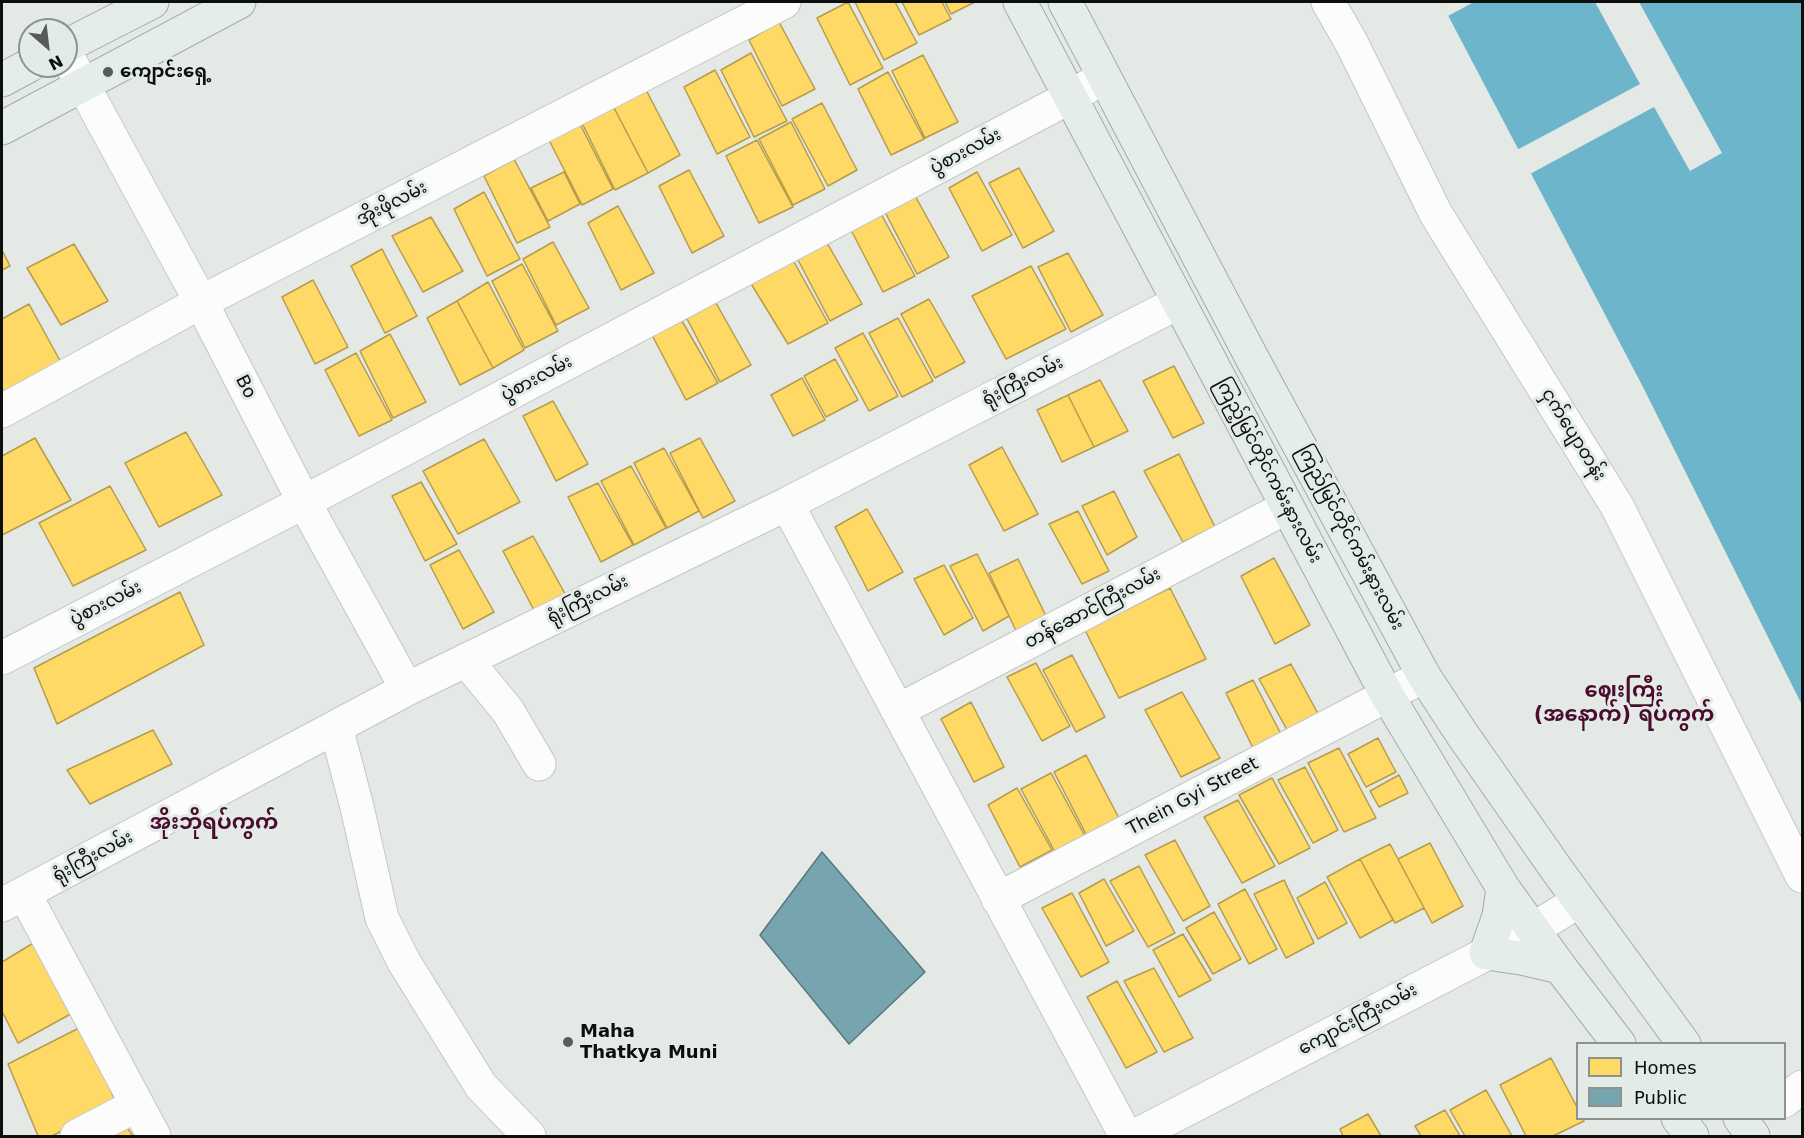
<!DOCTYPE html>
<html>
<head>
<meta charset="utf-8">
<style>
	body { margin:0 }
	#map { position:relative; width:1804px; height:1138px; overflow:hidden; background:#e4e9e6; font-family:"DejaVu Sans",sans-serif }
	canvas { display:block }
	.frame { position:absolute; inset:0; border:3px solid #0c0f0d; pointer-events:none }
	.legend { position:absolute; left:1576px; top:1042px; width:210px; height:78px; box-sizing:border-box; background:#e2ebe5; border:2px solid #8c938f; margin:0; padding:8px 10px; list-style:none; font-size:18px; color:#0c0f0d }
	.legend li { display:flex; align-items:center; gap:12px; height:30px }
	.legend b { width:30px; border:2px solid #8c938f }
	.north { position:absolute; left:18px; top:18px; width:60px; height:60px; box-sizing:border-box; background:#e2ebe5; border:2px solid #8c938f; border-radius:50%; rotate:152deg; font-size:16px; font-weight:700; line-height:24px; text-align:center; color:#0c0f0d }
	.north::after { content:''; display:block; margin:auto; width:21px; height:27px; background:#585b59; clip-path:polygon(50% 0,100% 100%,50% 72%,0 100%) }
</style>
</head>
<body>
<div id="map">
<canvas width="1804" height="1138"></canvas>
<div class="frame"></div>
<ul class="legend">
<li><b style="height:16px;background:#ffd966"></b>Homes</li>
<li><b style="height:16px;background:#76a5af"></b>Public</li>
</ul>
<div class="north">N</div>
</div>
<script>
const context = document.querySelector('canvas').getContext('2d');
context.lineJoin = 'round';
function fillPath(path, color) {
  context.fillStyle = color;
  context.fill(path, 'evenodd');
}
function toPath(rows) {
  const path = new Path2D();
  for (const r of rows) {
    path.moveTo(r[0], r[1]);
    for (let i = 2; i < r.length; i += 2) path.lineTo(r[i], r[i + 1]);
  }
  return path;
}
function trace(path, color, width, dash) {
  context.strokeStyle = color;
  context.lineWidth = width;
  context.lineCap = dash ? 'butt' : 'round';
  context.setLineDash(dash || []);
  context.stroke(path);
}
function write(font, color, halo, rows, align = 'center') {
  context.font = font + ' "DejaVu Sans","Noto Sans Myanmar",sans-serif';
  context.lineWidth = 6;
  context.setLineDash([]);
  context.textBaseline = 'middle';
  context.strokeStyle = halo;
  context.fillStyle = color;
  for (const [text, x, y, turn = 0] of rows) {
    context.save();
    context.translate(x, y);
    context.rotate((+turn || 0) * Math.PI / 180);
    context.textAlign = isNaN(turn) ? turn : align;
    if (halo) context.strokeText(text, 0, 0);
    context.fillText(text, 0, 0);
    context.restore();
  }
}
fillPath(toPath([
	[1441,2,1802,2,1802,705,1643,387]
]), '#6cb5cb');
fillPath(toPath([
	[1441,2,1474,2,1448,16],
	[1595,2,1639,2,1722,153,1690,171,1654,107,1530,174,1517,150,1640,84]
]), '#e4e9e6');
const homes = toPath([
	[848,2,883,68,850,85,817,18,848,2],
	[855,2,895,2,917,43,884,60,855,2],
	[902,2,942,2,951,19,919,35,902,2],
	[945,2,975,2,951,14,945,2],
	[779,22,815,89,782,106,749,40,779,22],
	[751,53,787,121,754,137,721,70,751,53],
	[923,55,958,122,925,138,892,71,923,55],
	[715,70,750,137,717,154,684,87,715,70],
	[888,72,924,139,891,155,858,89,888,72],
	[645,88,680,155,648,173,613,106,645,88],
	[822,103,857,170,828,186,792,119,822,103],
	[613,106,648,173,615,190,582,123,613,106],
	[579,122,613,189,582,205,548,138,579,122],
	[791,122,825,189,793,205,759,139,791,122],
	[757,140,793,207,759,223,726,156,757,140],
	[514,159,550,227,517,243,484,176,514,159],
	[1019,168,1054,231,1023,248,989,183,1019,168],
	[689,170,724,236,692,253,659,186,689,170],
	[564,172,580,204,548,221,531,188,564,172],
	[977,172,1012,235,982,251,949,188,977,172],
	[484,192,520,259,487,276,454,209,484,192],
	[914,194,949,257,917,274,884,210,914,194],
	[618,206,654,273,621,290,588,223,618,206],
	[880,212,915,276,883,292,850,228,880,212],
	[431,217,463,271,423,292,392,236,431,217],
	[826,241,862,304,830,321,796,256,826,241],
	[553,242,589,308,556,325,523,259,553,242],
	[74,244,108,301,61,325,27,268,74,244],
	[382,249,417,316,385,333,351,266,382,249],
	[2,250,10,266,2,270,2,250],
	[1068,253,1103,315,1071,332,1038,267,1068,253],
	[793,260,828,323,788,344,750,282,793,260],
	[522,264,558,331,525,348,492,281,522,264],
	[1031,266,1066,329,1006,359,972,296,1031,266],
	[313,280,348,347,315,364,282,297,313,280],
	[488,282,524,350,493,368,457,301,488,282],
	[929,299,965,362,935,378,901,314,929,299],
	[457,301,493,368,460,385,427,318,457,301],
	[716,303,751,365,720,382,686,317,716,303],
	[29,304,64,368,2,399,2,319,29,304],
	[898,318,933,381,902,397,869,333,898,318],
	[682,321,718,383,686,400,652,335,682,321],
	[863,333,898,396,869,411,835,348,863,333],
	[390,334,426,402,393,418,360,351,390,334],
	[356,353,392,420,359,436,325,370,356,353],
	[835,359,858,400,826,417,804,376,835,359],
	[1174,366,1204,423,1173,438,1143,381,1174,366],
	[802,378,825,420,793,436,771,395,802,378],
	[1100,380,1128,431,1094,447,1068,395,1100,380],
	[1068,395,1094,447,1062,462,1037,410,1068,395],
	[553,401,588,464,556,481,523,416,553,401],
	[186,432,222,495,159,527,125,463,186,432],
	[35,438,71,500,2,535,2,456,35,438],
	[700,438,735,501,703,518,670,453,700,438],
	[484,439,520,502,458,534,423,471,484,439],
	[1002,447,1038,514,1004,531,969,465,1002,447],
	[664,448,699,511,667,528,634,463,664,448],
	[1179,454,1215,527,1183,542,1144,471,1179,454],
	[631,466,666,528,634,545,601,481,631,466],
	[421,482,457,544,425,561,392,496,421,482],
	[598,483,633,545,601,562,568,497,598,483],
	[110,486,146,550,73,586,39,523,110,486],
	[1114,491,1137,537,1107,555,1082,506,1114,491],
	[867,509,903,572,868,591,835,527,867,509],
	[1078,511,1109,571,1082,584,1049,524,1078,511],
	[533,536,568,599,537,616,503,551,533,536],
	[459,550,494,612,463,629,430,565,459,550],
	[977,554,1009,616,983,631,950,566,977,554],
	[1274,558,1310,625,1275,644,1241,576,1274,558],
	[1018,559,1047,618,1017,633,989,573,1018,559],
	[944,565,973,618,944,635,914,579,944,565],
	[1170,588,1206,659,1119,698,1085,630,1170,588],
	[180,592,204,645,57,724,34,668,180,592],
	[1072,655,1105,717,1076,732,1043,670,1072,655],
	[1036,663,1070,726,1042,741,1007,677,1036,663],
	[1291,664,1322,721,1291,737,1259,679,1291,664],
	[1253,680,1283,738,1255,752,1226,693,1253,680],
	[1182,692,1220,758,1181,777,1145,710,1182,692],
	[971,702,1004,767,974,782,941,719,971,702],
	[153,730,172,764,90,804,67,770,153,730],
	[1378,738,1396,772,1366,787,1348,754,1378,738],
	[1339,748,1376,818,1344,832,1308,763,1339,748],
	[1086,755,1122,824,1089,840,1054,772,1086,755],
	[1305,767,1338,830,1313,843,1278,780,1305,767],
	[1051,773,1085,836,1055,852,1021,789,1051,773],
	[1399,775,1408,793,1379,807,1370,791,1399,775],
	[1272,778,1310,848,1279,864,1239,795,1272,778],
	[1017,788,1052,850,1020,867,988,805,1017,788],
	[1238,800,1275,866,1242,883,1204,817,1238,800],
	[1175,840,1210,906,1183,921,1145,855,1175,840],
	[1430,843,1463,906,1432,923,1398,859,1430,843],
	[1390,844,1424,908,1395,923,1360,859,1390,844],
	[1360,859,1393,920,1360,938,1327,877,1360,859],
	[1139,866,1175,933,1148,947,1110,881,1139,866],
	[1104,879,1134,931,1106,946,1079,893,1104,879],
	[1284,880,1314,943,1286,958,1254,894,1284,880],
	[1325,882,1347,923,1318,939,1297,898,1325,882],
	[1245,889,1277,949,1249,964,1218,904,1245,889],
	[1072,893,1109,962,1081,977,1042,908,1072,893],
	[1214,912,1241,959,1213,974,1186,928,1214,912],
	[1183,934,1211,980,1179,997,1153,950,1183,934],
	[40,939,76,1011,18,1043,2,1011,2,962,40,939],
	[1154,968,1193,1038,1164,1052,1124,981,1154,968],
	[1117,981,1157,1052,1126,1068,1087,997,1117,981],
	[81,1027,116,1102,52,1136,38,1136,8,1064,81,1027],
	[1551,1058,1578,1109,1578,1118,1583,1118,1584,1121,1553,1136,1526,1136,1500,1085,1551,1058],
	[1486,1090,1512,1136,1465,1136,1450,1110,1486,1090],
	[1445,1110,1460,1136,1421,1136,1415,1126,1445,1110],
	[1368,1114,1381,1136,1343,1136,1340,1129,1368,1114],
	[126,1126,133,1136,107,1136,126,1126]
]);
fillPath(homes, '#ffd966');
trace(homes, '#b69c4b', 1.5);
const public = toPath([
	[822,852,925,972,849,1044,760,935,822,852]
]);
fillPath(public, '#76a5af');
trace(public, '#56787e', 1.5);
const minor = toPath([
	[1328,2,1351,42,1436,214,1617,506,1802,876],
	[66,54,201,302,304,502,407,689],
	[2,411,201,302,784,2],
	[787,504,1126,1136],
	[2,658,304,502,1070,97,1104,77],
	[466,660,508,711,539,764],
	[899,710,1287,507],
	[336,727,357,807,382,918,404,962,481,1086,529,1136],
	[24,893,154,1136],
	[998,899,1424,676],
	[2,905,407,689,787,504,1179,302],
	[1784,1101,1802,1087],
	[77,1136,137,1105],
	[1135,1136,1532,930,1579,901]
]);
const major = toPath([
	[1020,2,1387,695,1503,888,1560,967,1619,1044],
	[1065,2,1252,358,1424,676,1462,734,1557,870,1684,1044],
	[66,46,152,2],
	[2,80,30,65],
	[2,128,239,2],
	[1503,888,1499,916,1486,953,1521,958,1560,967],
	[1678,1118,1692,1136],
	[1740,1118,1753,1136]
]);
trace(minor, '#c3c7c4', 35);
trace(major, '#9eadab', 35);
trace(minor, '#fbfcfb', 33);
trace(major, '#e5edec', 33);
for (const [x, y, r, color] of [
	[108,72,6,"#585b59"],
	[568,1042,6,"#585b59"]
]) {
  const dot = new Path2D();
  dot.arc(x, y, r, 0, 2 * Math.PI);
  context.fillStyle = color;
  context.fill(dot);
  trace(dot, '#e2ebe5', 2);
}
write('bold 18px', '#0c0f0d', '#e2ebe5', [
	["ကျောင်းရှေ့",120,72],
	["Maha",580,1032],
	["Thatkya Muni",580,1053]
], 'left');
write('18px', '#0c0f0d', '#e2ebe5', [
	["ပွဲစားလမ်း",966,152,-28],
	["အိုးဖိုလမ်း",392,204,-27],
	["ပွဲစားလမ်း",537,379,-28],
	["ရုံးကြီးလမ်း",1023,382,-27],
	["Bo",245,387,63],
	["ငှက်ပျောတန်း",1573,435,58],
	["ကြည့်မြင်တိုင်ကမ်းနားလမ်း",1268,471,62],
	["ကြည်မြင်တိုင်ကမ်းနားလမ်း",1350,538,62],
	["ရုံးကြီးလမ်း",588,600,-26],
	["ပွဲစားလမ်း",106,604,-27],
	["တန်ဆောင်ကြီးလမ်း",1093,609,-28],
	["Thein Gyi Street",1193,797,-28],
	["ရုံးကြီးလမ်း",93,857,-28],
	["ကျောင်းကြီးလမ်း",1358,1020,-28]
]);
write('bold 21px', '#4c0c2e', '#e2ebe5', [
	["ဈေးကြီး",1624,692],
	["(အနောက်) ရပ်ကွက်",1624,716],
	["အိုးဘိုရပ်ကွက်",214,824]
]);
</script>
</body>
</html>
